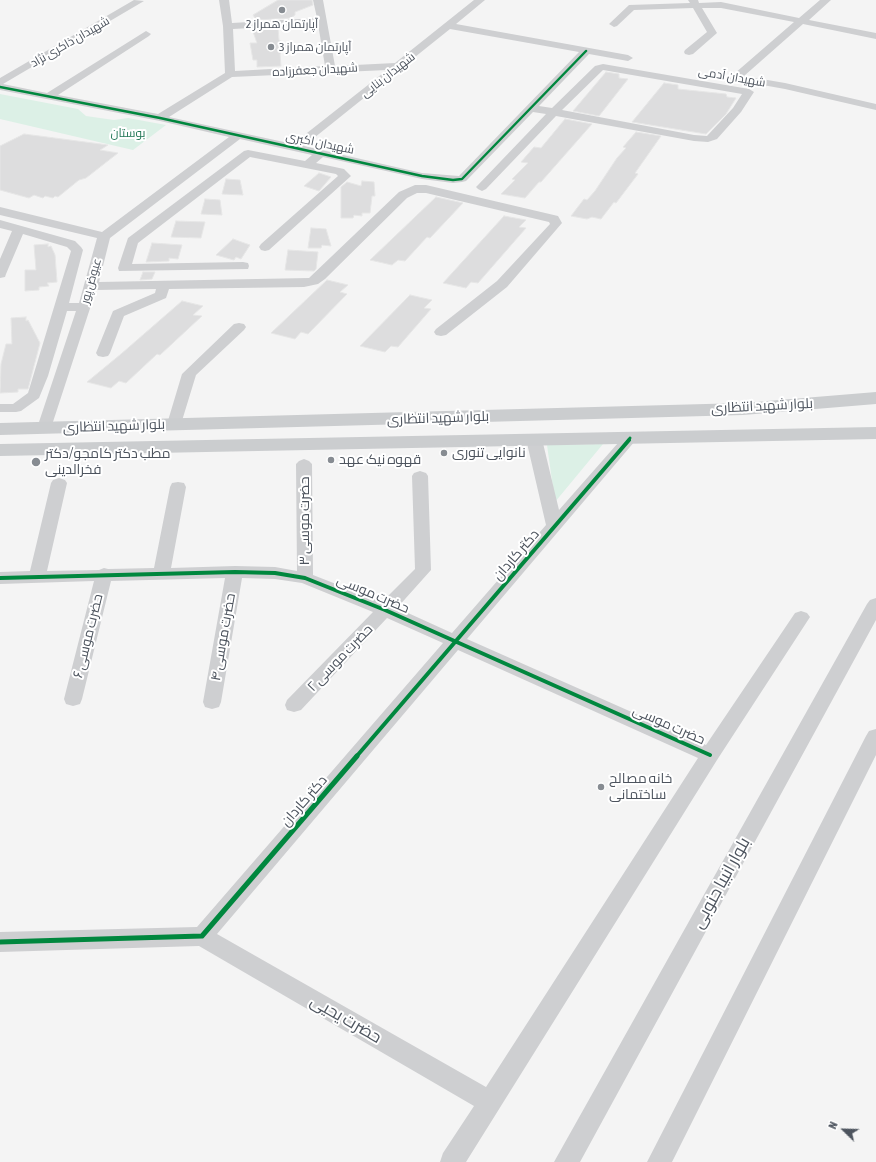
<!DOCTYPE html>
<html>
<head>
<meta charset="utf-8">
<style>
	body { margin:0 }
	#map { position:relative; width:876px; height:1162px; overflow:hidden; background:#f4f4f4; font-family:"Asap Condensed",sans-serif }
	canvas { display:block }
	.north { position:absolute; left:824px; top:1110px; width:40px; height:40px; -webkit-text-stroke:3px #fff; paint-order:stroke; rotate:293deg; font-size:11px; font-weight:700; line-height:16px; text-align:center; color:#4d545e }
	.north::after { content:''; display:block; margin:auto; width:14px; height:18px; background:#4d545e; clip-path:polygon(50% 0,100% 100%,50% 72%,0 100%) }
</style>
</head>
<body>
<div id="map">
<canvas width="876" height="1162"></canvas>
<div class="north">N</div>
</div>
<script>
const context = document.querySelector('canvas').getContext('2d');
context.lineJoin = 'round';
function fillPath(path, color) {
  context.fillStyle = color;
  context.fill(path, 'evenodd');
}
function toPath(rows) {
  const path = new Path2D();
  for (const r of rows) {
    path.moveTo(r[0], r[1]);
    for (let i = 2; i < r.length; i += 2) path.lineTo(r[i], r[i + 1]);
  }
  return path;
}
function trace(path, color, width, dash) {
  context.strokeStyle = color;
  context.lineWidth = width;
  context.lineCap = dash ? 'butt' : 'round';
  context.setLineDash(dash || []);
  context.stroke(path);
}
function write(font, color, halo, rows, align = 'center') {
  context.font = font + ' "Asap Condensed",Cairo,sans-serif';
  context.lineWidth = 4;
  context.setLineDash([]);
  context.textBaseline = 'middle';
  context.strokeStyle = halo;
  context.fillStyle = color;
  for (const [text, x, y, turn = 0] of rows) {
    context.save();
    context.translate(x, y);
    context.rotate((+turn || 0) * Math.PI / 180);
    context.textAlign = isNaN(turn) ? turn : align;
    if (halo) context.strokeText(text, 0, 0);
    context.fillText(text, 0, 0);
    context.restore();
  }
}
fillPath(toPath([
	[0,94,78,109,86,116,114,120,128,118,166,125,133,150,0,119],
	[603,444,555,502,547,445]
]), '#dcf0e6');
const building = toPath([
	[278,0,312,0,313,5,295,12,295,15,291,18,256,20,253,15,278,0],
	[278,28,279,40,288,46,280,54,281,66,257,67,257,60,253,60,250,43,257,43,252,29,278,28],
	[606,72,619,74,619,78,628,79,599,116,573,111,606,72],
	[664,83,678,85,678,89,726,94,727,97,736,98,726,114,706,134,632,122,664,83],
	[565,119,592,124,541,182,539,182,525,198,501,194,515,180,512,179,528,163,521,162,534,147,541,148,565,119],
	[636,132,661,136,635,173,638,174,616,203,614,202,601,219,592,217,587,219,571,216,584,199,587,200,595,191,617,158,626,148,623,147,636,132],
	[24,134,108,145,100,150,118,153,86,178,79,180,58,197,55,196,53,198,45,196,43,198,34,195,29,198,0,190,0,146,24,134],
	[319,173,331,177,319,191,304,186,319,173],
	[226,179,240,180,243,195,222,194,226,179],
	[362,181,374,182,375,196,372,196,370,213,362,213,362,216,354,215,353,218,341,218,341,187,347,182,361,186,362,181],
	[436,197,463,203,430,238,427,237,405,261,398,260,392,265,370,260,436,197],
	[205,199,220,200,222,215,201,214,205,199],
	[504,216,526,220,519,227,526,228,478,283,471,282,466,288,443,283,504,216],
	[176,221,205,222,201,238,171,237,176,221],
	[311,228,326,229,331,246,322,245,321,248,308,248,311,228],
	[233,239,250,245,241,259,236,257,234,260,216,255,233,239],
	[152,243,182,245,178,259,169,258,169,261,146,262,152,243],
	[48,244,48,247,51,246,55,255,57,282,47,283,49,286,39,287,39,290,25,291,25,270,36,270,34,245,48,244],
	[288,250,318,252,316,269,314,271,285,270,288,250],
	[143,272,155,272,152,279,140,280,143,272],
	[327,280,348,285,340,292,347,294,308,334,301,332,295,339,271,333,327,280],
	[410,295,432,300,424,308,431,309,398,347,391,346,385,352,360,346,410,295],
	[182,301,203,306,193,315,202,316,160,355,157,354,126,383,119,381,111,388,87,382,121,354,182,301],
	[26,317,26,321,28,320,40,343,28,389,18,389,18,392,0,393,1,364,6,344,12,344,11,318,26,317]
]);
fillPath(building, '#ddddde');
trace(building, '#e6e6e6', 1);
fillPath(toPath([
	[134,0,144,1,3,84,47,93,146,31,151,34,149,36,58,95,158,114,225,73,223,26,219,0,229,0,232,23,317,18,313,0,323,0,335,66,395,63,474,0,485,0,456,24,628,55,633,58,628,61,589,54,539,106,552,108,595,66,603,64,749,89,754,92,741,112,717,139,708,142,694,141,556,116,486,189,482,191,478,189,476,187,478,185,546,114,533,112,466,181,462,182,453,183,422,179,323,157,316,163,344,169,351,176,269,250,265,251,261,250,259,247,261,244,338,176,336,174,250,157,138,243,132,264,243,262,248,263,249,266,248,269,119,271,118,268,128,238,244,151,248,150,305,161,312,155,240,139,110,238,99,282,309,278,399,192,415,185,426,185,558,216,562,223,507,287,446,335,441,336,436,335,434,332,436,329,497,281,550,224,549,222,426,193,417,193,407,198,325,279,318,284,304,287,169,289,166,298,124,316,110,353,108,356,103,357,98,356,96,353,113,311,155,293,156,289,96,290,51,428,49,431,44,432,39,431,37,428,76,311,67,311,48,376,39,398,21,411,16,412,0,412,0,404,13,404,28,393,71,251,67,247,23,234,6,274,5,277,0,278,0,259,12,231,0,228,0,220,75,241,81,247,83,250,69,303,79,303,97,238,0,215,0,207,102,232,229,137,160,121,0,90,0,78,134,0],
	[318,24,325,66,235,71,233,29,318,24],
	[450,29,579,52,459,176,422,173,304,146,400,69,404,68,405,65,450,29],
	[387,70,293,144,169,117,232,77,387,70],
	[603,70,742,94,733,108,707,136,694,135,562,110,603,70],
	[688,0,698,0,699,3,721,2,799,18,820,0,831,0,809,20,876,33,876,39,803,24,744,76,785,83,876,104,876,110,785,89,729,79,728,77,729,75,734,74,794,22,721,8,702,8,717,33,693,54,689,55,685,54,684,52,685,50,707,32,693,8,634,10,617,26,614,27,609,24,629,5,690,3,688,0],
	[239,323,244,324,246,327,244,330,196,375,181,424,179,427,174,428,169,427,167,424,182,374,234,324,239,323],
	[630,433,635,435,638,438,635,441,467,639,706,745,795,613,801,611,807,613,810,617,717,760,466,1162,440,1162,443,1153,474,1106,199,946,0,952,0,932,197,927,443,643,387,618,301,710,294,712,287,710,285,705,287,700,373,612,302,583,275,579,242,578,221,702,219,707,212,709,205,707,203,702,225,578,111,581,82,699,80,704,73,706,66,704,64,699,94,581,0,584,0,572,30,571,51,483,53,480,59,478,65,480,67,483,47,571,99,570,104,568,108,569,154,568,170,487,172,483,178,482,184,483,186,487,171,568,235,566,275,567,297,571,296,464,299,461,304,459,309,461,312,464,313,575,382,602,415,569,412,476,414,473,420,471,426,473,428,476,431,570,397,608,452,633,546,525,526,439,529,436,534,434,539,436,542,439,559,510,625,435,630,433],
	[458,650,698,758,486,1087,217,934,458,650],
	[876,598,876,620,580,1162,554,1162,867,604,870,600,876,598],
	[876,729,876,755,672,1162,647,1162,866,736,869,731,876,729]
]), '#cecfd1');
fillPath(toPath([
	[876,392,876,404,743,415,0,435,0,423,743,403,876,392],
	[876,427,876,439,0,456,0,444,876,427]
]), '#cbcdcf');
trace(toPath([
	[0,87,160,118,422,176,453,180,462,179,586,51]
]), '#00873e', 2.5);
trace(toPath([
	[628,441,630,438]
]), '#00873e', 3);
trace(toPath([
	[0,578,235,572,275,573,305,578,385,610,710,755],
	[356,757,629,440]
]), '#00873e', 4);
trace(toPath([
	[0,942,202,936,357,756]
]), '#00873e', 5);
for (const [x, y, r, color] of [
	[282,10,4,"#878c92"],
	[271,47,4,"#878c92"],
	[444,453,4,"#878c92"],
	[331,460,4,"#878c92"],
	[36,462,5,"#878c92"],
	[601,787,4,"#878c92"]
]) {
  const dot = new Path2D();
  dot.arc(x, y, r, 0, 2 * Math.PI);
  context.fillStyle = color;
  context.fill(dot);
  trace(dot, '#fff', 1.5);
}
write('12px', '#4d545e', '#fff', [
	["آپارتمان همراز 2",282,24],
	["آپارتمان همراز 3",279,47,"left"]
]);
write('12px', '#4d545e', '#fff', [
	["شهیدان ذاکری نژاد",70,42,-30],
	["شهیدان جعفرزاده",315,70,-3],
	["شهیدان بنایی",388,75,-38],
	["شهیدان آدمی",732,77,10],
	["شهیدان اکبری",320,143,12],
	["عیوض پور",91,281,-74]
]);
write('12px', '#247958', '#fff', [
	["بوستان",128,133]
]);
write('14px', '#4d545e', '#fff', [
	["بلوار شهید انتظاری",762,406,-3],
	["بلوار شهید انتظاری",438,418,-2],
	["بلوار شهید انتظاری",114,426,-2],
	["حضرت موسی ۳",305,521,-90],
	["دکتر کاردان",516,555,-49],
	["حضرت موسی",373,594,23],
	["حضرت موسی ۶",88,636,-76],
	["حضرت موسی ۴",223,637,-80],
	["حضرت موسی ۲",340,658,-46],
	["حضرت موسی",669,725,24],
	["دکتر کاردان",304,801,-49]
]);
write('14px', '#4d545e', '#fff', [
	["نانوایی تنوری",452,453],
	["مطب دکتر کامجو/دکتر",45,454],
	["فخرالدینی",45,470],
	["قهوه نیک عهد",339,460],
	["خانه مصالح",609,779],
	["ساختمانی",609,795]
], 'left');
write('17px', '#4d545e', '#fff', [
	["بلوار انبیا جنوبی",721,883,-61],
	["حضرت یحیی",346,1019,30]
]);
</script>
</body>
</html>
